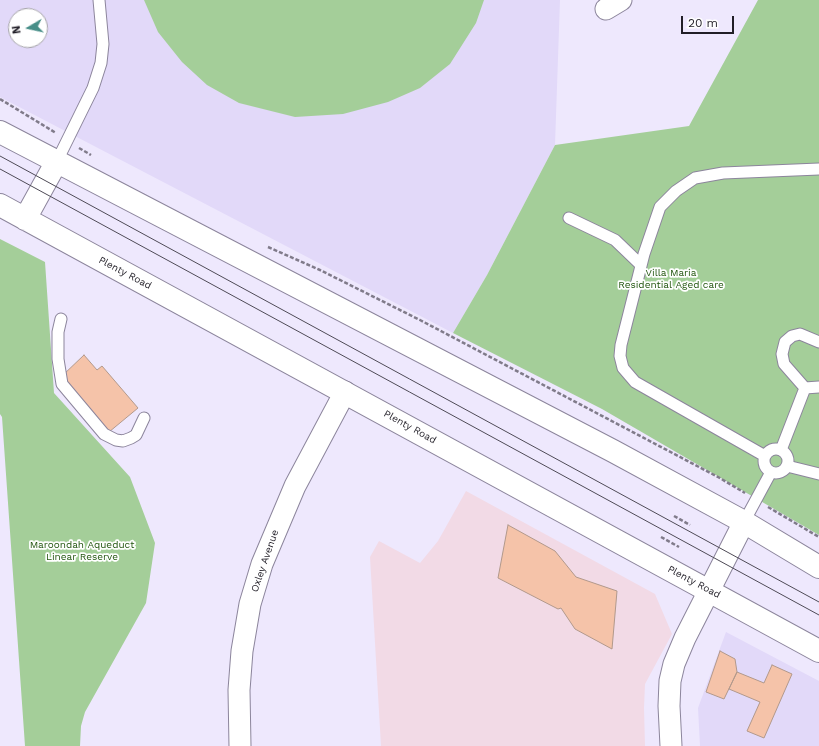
<!DOCTYPE html>
<html>
<head>
<meta charset="utf-8">
<style>
	body { margin:0 }
	#map { position:relative; width:819px; height:746px; overflow:hidden; background:#eee8fd; font-family:"Work Sans",sans-serif }
	canvas { display:block }
	.north { position:absolute; left:8px; top:8px; width:40px; height:40px; box-sizing:border-box; background:#fff; border:1px solid #a6a5a9; border-radius:50%; rotate:261deg; font-size:11px; font-weight:700; line-height:16px; text-align:center; color:#211e27 }
	.north::after { content:''; display:block; margin:auto; width:14px; height:18px; background:#478e88; clip-path:polygon(50% 0,100% 100%,50% 72%,0 100%) }
	.scale { position:absolute; left:681px; top:16px; width:53px; height:18px; box-sizing:border-box; border:2px solid #211e27; border-top:0; padding-left:5px; font-size:12px; line-height:14px; white-space:nowrap; color:#211e27; -webkit-text-stroke:3px #fff; paint-order:stroke }
</style>
</head>
<body>
<div id="map">
<canvas width="819" height="746"></canvas>
<div class="north">N</div>
<div class="scale">20 m</div>
</div>
<script>
const context = document.querySelector('canvas').getContext('2d');
context.lineJoin = 'round';
function fillPath(path, color) {
  context.fillStyle = color;
  context.fill(path, 'evenodd');
}
function toPath(rows) {
  const path = new Path2D();
  for (const r of rows) {
    if (r.length === 3) {
      path.moveTo(r[0] + r[2], r[1]);
      path.arc(r[0], r[1], r[2], 0, 2 * Math.PI);
      continue;
    }
    path.moveTo(r[0], r[1]);
    for (let i = 2; i < r.length; i += 2) path.lineTo(r[i], r[i + 1]);
  }
  return path;
}
function trace(path, color, width, dash) {
  context.strokeStyle = color;
  context.lineWidth = width;
  context.lineCap = dash ? 'butt' : 'round';
  context.setLineDash(dash || []);
  context.stroke(path);
}
function write(font, color, halo, rows, align = 'center') {
  context.font = font + ' "Work Sans",sans-serif';
  context.lineWidth = 3.5;
  context.setLineDash([]);
  context.textBaseline = 'middle';
  context.strokeStyle = halo;
  context.fillStyle = color;
  for (const [text, x, y, turn = 0] of rows) {
    context.save();
    context.translate(x, y);
    context.rotate((+turn || 0) * Math.PI / 180);
    context.textAlign = isNaN(turn) ? turn : align;
    if (halo) context.strokeText(text, 0, 0);
    context.fillText(text, 0, 0);
    context.restore();
  }
}
fillPath(toPath([
	[0,0,560,0,555,145,487,275,453,333,0,97],
	[16,16,40,16,40,40,16,40],
	[726,632,819,681,819,746,700,746,698,708]
]), '#e2d9f9');
fillPath(toPath([
	[466,491,655,594,672,634,645,684,644,708,645,746,381,746,370,557,379,541,420,563,438,541]
]), '#f2dae6');
fillPath(toPath([
	[144,0,484,0,476,23,450,64,420,88,388,102,343,114,295,117,239,103,207,85,182,62,158,32],
	[758,0,819,0,819,535,602,409,453,333,487,275,555,145,689,126],
	[0,239,45,262,54,393,130,477,155,543,146,603,85,712,81,726,80,746,25,746,2,417,0,414]
]), '#a4ce99');
const building = toPath([
	[84,355,97,370,102,366,138,408,109,432,62,376,84,355],
	[508,525,555,551,576,577,617,591,612,649,575,629,561,608,558,609,498,578,508,525],
	[720,651,735,659,737,672,724,699,706,692,720,651],
	[772,665,792,674,764,738,747,731,760,702,729,689,737,672,764,683,772,665]
]);
fillPath(building, '#f5c3a9');
trace(building, '#b2998c', 1);
const service = toPath([
	[57,161,93,88,101,63,103,44,99,0],
	[569,218,615,240,641,265],
	[61,319,58,332,58,359,62,384,104,434,116,440,123,441,131,438,136,435,144,418],
	[805,388,784,364,782,354,785,342,792,336,800,334,819,342],
	[805,388,819,387],
	[776,461,12],
	[781,450,805,388],
	[765,456,635,382,623,368,620,356,621,345,644,254,660,207,676,191,695,178,723,173,819,169],
	[787,466,819,474],
	[744,522,771,472]
]);
const minor = toPath([
	[606,9,621,0],
	[240,746,239,690,242,651,250,604,262,564,295,486,345,392],
	[671,746,669,706,670,681,674,664,685,638,744,522]
]);
const trunk = toPath([
	[0,132,613,451,744,522,819,567],
	[0,205,819,651],
	[25,219,57,161]
]);
trace(service, '#8c859c', 13);
trace(minor, '#8c859c', 23);
trace(trunk, '#8c859c', 24);
trace(toPath([
	[0,99,56,133],
	[79,148,91,155],
	[268,247,320,270,420,320,718,477,745,493],
	[768,507,819,537],
	[674,516,690,525],
	[661,537,679,547]
]), '#807b8a', 2.5, [4, 2]);
trace(service, '#fff', 11);
trace(minor, '#fff', 21);
trace(trunk, '#fff', 22);
trace(toPath([
	[0,156,819,602],
	[0,169,819,615]
]), '#4e4a56', 1);
write('10px', '#211e27', '#fff', [
	["Plenty Road",125,273,28],
	["Plenty Road",410,427,29],
	["Oxley Avenue",265,561,-71],
	["Plenty Road",694,582,28]
]);
write('10px', '#20540d', '#fff', [
	["Villa Maria",671,273],
	["Residential Aged care",671,285],
	["Maroondah Aqueduct",82,545],
	["Linear Reserve",82,557]
]);
</script>
</body>
</html>
